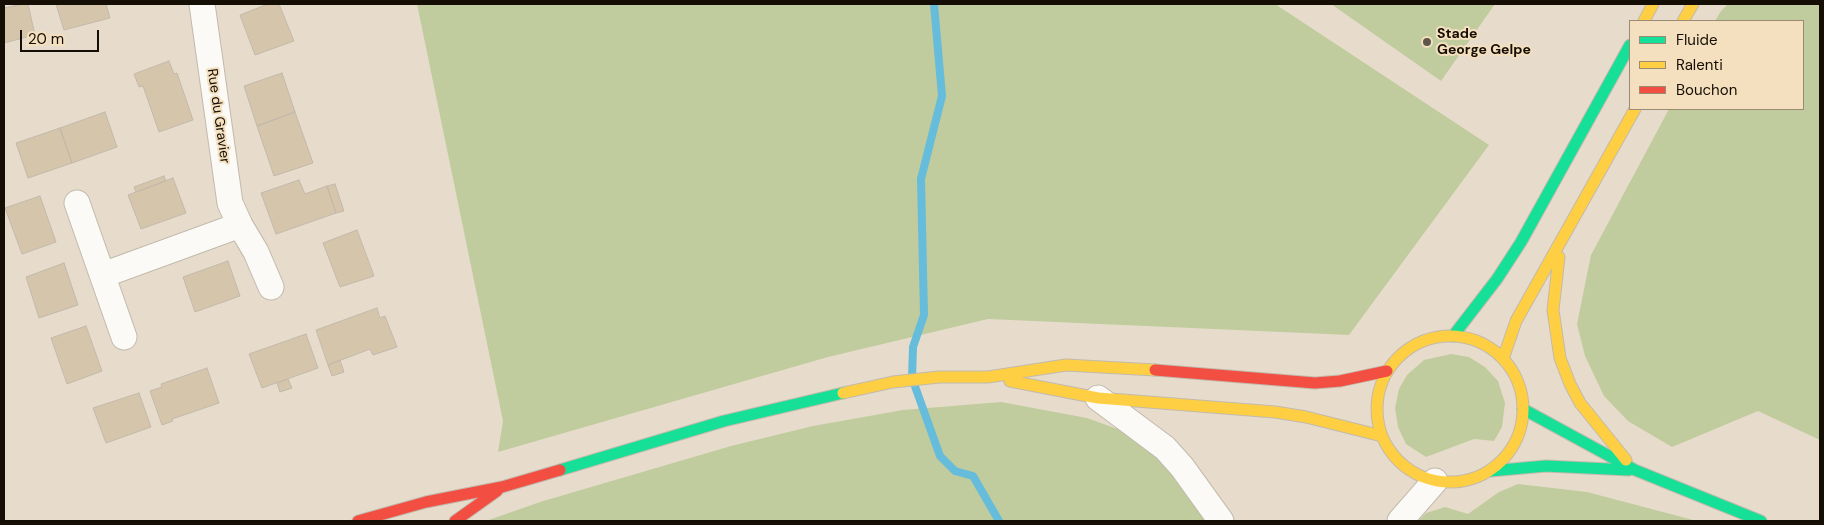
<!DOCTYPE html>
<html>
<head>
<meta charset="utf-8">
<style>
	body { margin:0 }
	#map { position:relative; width:1824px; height:525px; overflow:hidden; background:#e7dccb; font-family:"DM Sans",sans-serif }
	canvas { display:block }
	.frame { position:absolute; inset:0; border:5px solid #150e04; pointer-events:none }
	.legend { position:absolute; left:1629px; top:20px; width:175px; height:90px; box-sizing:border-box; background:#f4dfbe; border:1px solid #9b8b74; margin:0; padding:6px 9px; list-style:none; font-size:15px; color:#150e04 }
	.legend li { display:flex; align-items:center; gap:10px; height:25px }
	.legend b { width:25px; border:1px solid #9b8b74 }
	.scale { position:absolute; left:20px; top:30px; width:79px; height:22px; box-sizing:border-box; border:2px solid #150e04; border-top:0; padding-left:6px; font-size:15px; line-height:18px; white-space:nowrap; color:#150e04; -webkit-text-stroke:4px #f4dfbe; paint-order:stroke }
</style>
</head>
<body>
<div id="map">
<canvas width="1824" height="525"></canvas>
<div class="frame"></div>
<ul class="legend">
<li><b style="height:6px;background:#16e098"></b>Fluide</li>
<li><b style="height:6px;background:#ffcf43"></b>Ralenti</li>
<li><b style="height:6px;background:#f24e42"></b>Bouchon</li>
</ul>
<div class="scale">20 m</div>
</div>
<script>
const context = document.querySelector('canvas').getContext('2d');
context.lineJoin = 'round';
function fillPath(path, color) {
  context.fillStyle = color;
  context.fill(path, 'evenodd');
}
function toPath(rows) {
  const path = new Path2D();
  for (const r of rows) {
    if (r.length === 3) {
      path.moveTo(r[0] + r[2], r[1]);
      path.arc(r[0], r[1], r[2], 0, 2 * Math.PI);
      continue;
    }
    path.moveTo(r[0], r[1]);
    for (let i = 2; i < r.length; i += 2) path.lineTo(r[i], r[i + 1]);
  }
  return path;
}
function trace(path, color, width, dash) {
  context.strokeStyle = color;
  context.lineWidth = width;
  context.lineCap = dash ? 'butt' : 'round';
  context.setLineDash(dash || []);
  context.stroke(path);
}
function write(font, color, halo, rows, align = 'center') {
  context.font = font + ' "DM Sans",sans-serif';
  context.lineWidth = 4;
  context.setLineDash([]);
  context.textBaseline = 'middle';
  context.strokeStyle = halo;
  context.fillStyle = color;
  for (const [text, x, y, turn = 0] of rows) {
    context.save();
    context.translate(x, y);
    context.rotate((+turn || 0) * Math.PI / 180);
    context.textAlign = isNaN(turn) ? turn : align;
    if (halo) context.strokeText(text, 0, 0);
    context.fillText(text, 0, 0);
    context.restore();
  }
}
fillPath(toPath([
	[417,4,1275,4,1489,145,1349,335,988,319,828,357,498,452,503,421],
	[1331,4,1495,4,1441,81],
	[1728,4,1820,4,1820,440,1758,411,1672,447,1628,421,1604,396,1585,356,1577,324,1591,255,1669,109,1803,109,1803,21,1715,21,1721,11],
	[1451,354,1469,357,1485,367,1498,381,1505,403,1502,427,1494,441,1474,439,1426,457,1406,444,1398,427,1395,408,1399,389,1407,375,1424,360],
	[1001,402,1087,418,1131,434,1163,463,1207,521,486,521,540,502,731,446,813,426,903,410],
	[1518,484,1587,492,1697,521,1418,521,1426,513,1445,507,1468,514,1499,492]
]), '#c0cc9d');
trace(toPath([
	[934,4,942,96,921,179,924,315,913,347,912,378,940,456,955,471,973,476,999,521]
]), '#66bcdb', 8);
const building = toPath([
	[23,4,28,4,35,35,4,43,4,8,23,4],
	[56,4,106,4,110,18,64,30,56,4],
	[268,4,279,4,294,41,255,55,240,15,268,4],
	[169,61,174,74,177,73,193,120,159,132,143,86,139,87,134,74,169,61],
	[282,73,295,112,257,126,244,86,282,73],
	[105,112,117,147,72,163,60,128,105,112],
	[295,112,313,163,274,176,257,126,295,112],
	[60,128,72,163,28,178,16,143,60,128],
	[164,176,166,181,136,192,134,187,164,176],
	[173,178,186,213,141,229,128,195,173,178],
	[299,180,305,194,327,186,336,213,276,234,261,193,299,180],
	[335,184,344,211,336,213,327,186,335,184],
	[40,196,56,242,22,254,5,208,40,196],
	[357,230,374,276,340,287,323,243,357,230],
	[228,261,240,296,195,312,183,277,228,261],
	[64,263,78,305,39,318,26,277,64,263],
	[377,308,380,318,385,316,397,347,373,355,370,349,328,365,316,330,377,308],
	[86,326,102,371,67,384,51,338,86,326],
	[306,334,318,368,262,388,249,354,306,334],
	[340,360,344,372,332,376,328,365,340,360],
	[207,368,219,403,172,419,173,421,162,425,150,391,162,387,161,384,207,368],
	[288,379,292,388,280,392,277,383,288,379],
	[139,393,151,427,106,443,93,408,139,393]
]);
fillPath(building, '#d5c5ab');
trace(building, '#c2b9ac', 1);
const street = toPath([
	[202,4,230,203,240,225,256,252,271,287],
	[77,203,124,337],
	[103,275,240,225],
	[1098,398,1165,448,1182,467,1221,521],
	[1400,521,1435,481]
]);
const fast = toPath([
	[1453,336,1497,279,1521,242,1630,45],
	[1523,409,1635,470,1761,521],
	[560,470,724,421,843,393],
	[1490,471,1546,466,1629,470]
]);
const slow = toPath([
	[1644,21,1653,4],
	[1683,21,1693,4],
	[1559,257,1553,310,1560,358,1570,384,1580,403,1626,460],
	[1450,409,73],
	[1503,359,1516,321,1635,109],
	[1010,381,1098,398,1275,412,1306,417,1382,436],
	[843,393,893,382,939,377,988,377,1066,365,1155,370]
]);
const jam = toPath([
	[1155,370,1315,383,1340,381,1387,371],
	[358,521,426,502,502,487,560,470],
	[455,521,497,491]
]);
trace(street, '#c2baad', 27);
trace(fast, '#c2baad', 13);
trace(slow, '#c2baad', 13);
trace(jam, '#c2baad', 13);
trace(street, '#fbfaf7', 25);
trace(fast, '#16e098', 11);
trace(slow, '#ffcf43', 11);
trace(jam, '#f24e42', 11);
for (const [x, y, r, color] of [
	[1427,42,5,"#5e564a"]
]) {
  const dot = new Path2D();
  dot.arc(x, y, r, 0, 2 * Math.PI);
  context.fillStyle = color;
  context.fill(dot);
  trace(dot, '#f4dfbe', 2);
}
write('bold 14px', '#150e04', '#f4dfbe', [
	["Stade",1437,34],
	["George Gelpe",1437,50]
], 'left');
write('14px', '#150e04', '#f4dfbe', [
	["Rue du Gravier",218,116,82]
]);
</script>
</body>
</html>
